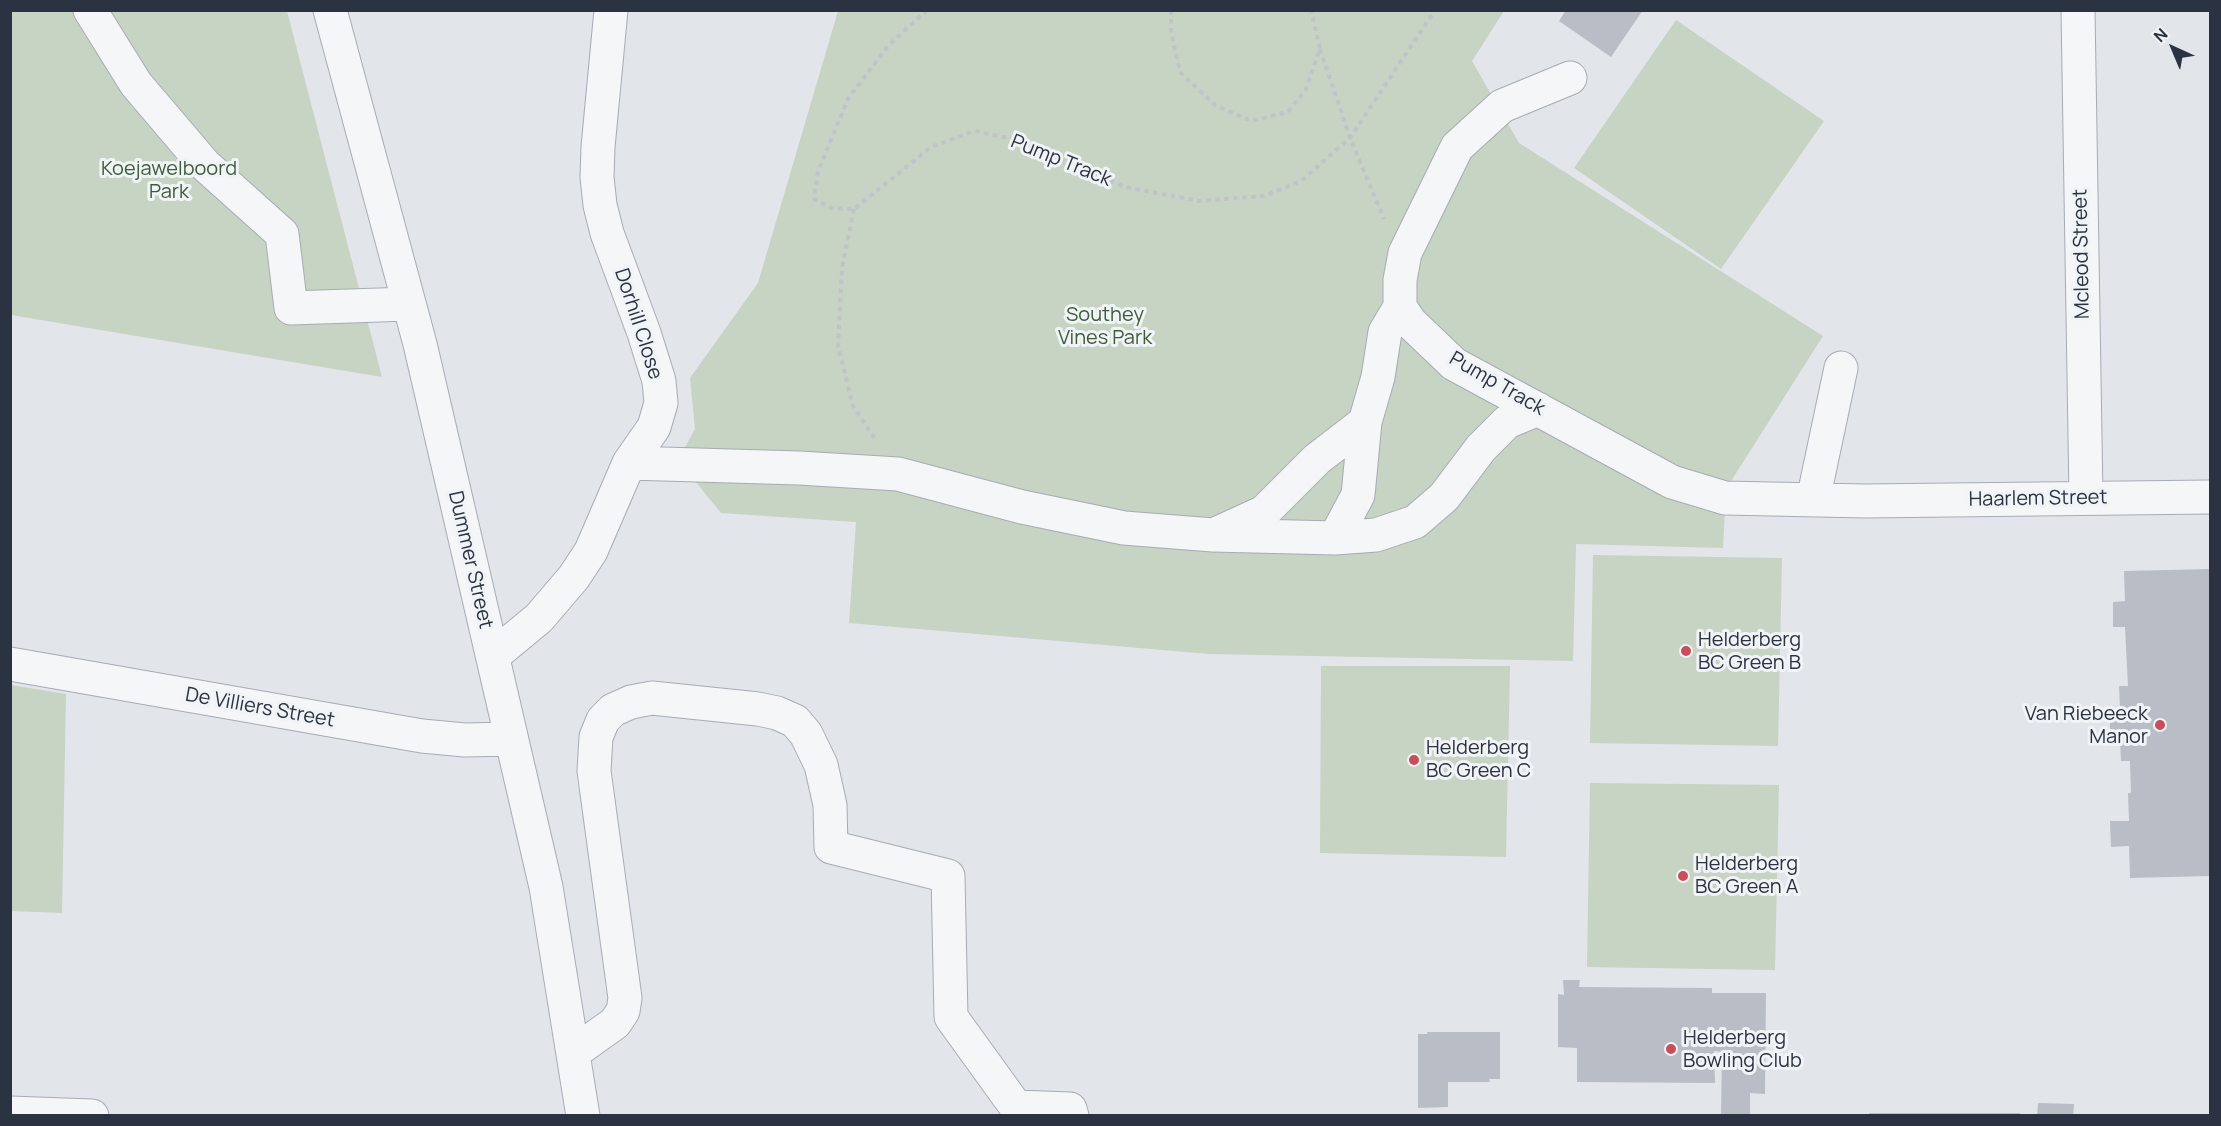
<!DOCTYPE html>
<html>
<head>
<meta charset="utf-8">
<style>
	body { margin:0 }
	#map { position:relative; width:2221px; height:1126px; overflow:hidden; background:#e2e5ea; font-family:Manrope,sans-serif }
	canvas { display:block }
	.frame { position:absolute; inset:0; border:12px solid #2b3241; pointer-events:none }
	.north { position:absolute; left:2143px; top:18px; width:60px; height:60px; -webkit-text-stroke:4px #f1f4f7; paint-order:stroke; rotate:316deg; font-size:16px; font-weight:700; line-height:24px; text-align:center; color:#2b3241 }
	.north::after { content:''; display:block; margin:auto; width:21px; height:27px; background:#2b3241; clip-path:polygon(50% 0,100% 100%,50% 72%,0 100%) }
</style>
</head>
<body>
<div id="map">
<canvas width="2221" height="1126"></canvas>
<div class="frame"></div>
<div class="north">N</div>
</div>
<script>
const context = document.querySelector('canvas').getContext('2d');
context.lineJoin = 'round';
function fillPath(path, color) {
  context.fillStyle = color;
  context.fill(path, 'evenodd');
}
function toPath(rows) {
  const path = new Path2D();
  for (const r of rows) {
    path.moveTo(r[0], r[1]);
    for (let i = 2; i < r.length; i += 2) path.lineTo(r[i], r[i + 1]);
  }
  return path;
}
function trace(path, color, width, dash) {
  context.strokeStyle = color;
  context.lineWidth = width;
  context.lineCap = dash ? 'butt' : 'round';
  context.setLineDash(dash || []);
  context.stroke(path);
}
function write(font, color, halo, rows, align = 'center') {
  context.font = font + ' Manrope,sans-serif';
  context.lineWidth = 6;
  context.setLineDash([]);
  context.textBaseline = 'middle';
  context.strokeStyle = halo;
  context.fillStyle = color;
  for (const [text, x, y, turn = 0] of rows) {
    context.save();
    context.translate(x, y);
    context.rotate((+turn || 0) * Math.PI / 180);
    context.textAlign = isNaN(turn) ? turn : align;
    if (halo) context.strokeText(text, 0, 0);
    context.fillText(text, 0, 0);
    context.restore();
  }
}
fillPath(toPath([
	[10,11,287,11,382,377,11,315],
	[838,11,1504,11,1472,61,1519,143,1823,336,1726,489,1723,548,1576,544,1573,661,1209,654,849,623,856,522,721,513,678,460,695,429,690,378,758,283],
	[1676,20,1824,121,1721,269,1574,168],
	[1593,555,1782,558,1778,746,1590,743],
	[1321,666,1510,666,1506,857,1320,853],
	[11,685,66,694,62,913,11,911],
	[1590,783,1779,785,1775,970,1587,967]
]), '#c7d3c3');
fillPath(toPath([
	[1566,10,1643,10,1611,57,1559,21],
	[2210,569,2210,876,2130,878,2129,846,2111,847,2110,821,2129,821,2128,793,2131,793,2130,761,2121,761,2120,740,2110,741,2110,709,2120,709,2119,686,2128,686,2125,627,2113,627,2113,602,2125,601,2124,571],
	[1563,980,1580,980,1579,987,1712,988,1712,993,1766,993,1765,1094,1750,1093,1750,1116,1721,1116,1722,1052,1714,1051,1715,1083,1577,1082,1577,1048,1558,1047,1558,994,1564,995],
	[1427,1032,1500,1032,1500,1079,1489,1079,1490,1082,1448,1082,1448,1107,1418,1108,1418,1034,1427,1034],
	[2038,1103,2074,1104,2073,1116,2037,1116],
	[1869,1113,2020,1113,2020,1116,1869,1116]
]), '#b9bec6');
const minor = toPath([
	[90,10,136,84,205,165,282,234,291,308,409,304],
	[330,10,420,344,546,887,583,1116],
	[2078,10,2086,498],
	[1570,78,1502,106,1457,147,1405,253,1400,280,1400,307,1411,323,1454,364,1672,482,1725,498,1865,501,2210,497],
	[629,463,799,468,898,474,1022,507,1124,528,1213,535,1335,538,1376,535,1415,522,1444,497,1481,448,1507,422,1538,409],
	[1813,500,1841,368],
	[1218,533,1264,512,1317,459,1365,422,1378,377,1385,332,1400,307],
	[1335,538,1358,495,1365,422],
	[493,656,539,618,574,577,591,551,629,463,654,427,661,403,659,381,644,333,607,233,600,205,597,177,598,147,611,10],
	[10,664,422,736,465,740,511,739],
	[573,1053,615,1023,623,1011,625,998,594,771,596,737,603,720,613,710,631,702,652,698,758,709,777,713,795,721,806,734,821,765,830,805,831,847,948,876,951,1017,1016,1107,1070,1109,1072,1116],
	[10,1113,92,1116]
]);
trace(minor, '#a7acb4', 35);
trace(toPath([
	[927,10,888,46,848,99,818,171,814,199,831,208,854,209,931,147,974,131,1013,139,1125,187,1199,201,1264,196,1301,181,1350,138,1435,10],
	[1171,10,1171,32,1180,72,1215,105,1251,121,1288,112,1306,89,1320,49,1311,10],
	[1320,49,1350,138,1384,219],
	[854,209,842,268,838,346,853,406,875,439]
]), '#c0c3c8', 4, [4.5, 4.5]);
trace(minor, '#f4f6f8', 33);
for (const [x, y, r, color] of [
	[1686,651,6,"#c94d5c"],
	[2160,725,6,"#c94d5c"],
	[1414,760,6,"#c94d5c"],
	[1683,876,6,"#c94d5c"],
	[1671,1049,6,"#c94d5c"]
]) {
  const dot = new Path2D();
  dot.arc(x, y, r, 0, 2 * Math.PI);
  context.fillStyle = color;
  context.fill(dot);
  trace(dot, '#f1f4f7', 2);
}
write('20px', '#2b3241', '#f1f4f7', [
	["Pump Track",1061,161,22],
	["Mcleod Street",2082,254,-91],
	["Dorhill Close",638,324,72],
	["Pump Track",1497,384,30],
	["Haarlem Street",2038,499,-1],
	["Dummer Street",470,560,77],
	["De Villiers Street",260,708,10]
]);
write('20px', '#3e5c38', '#f1f4f7', [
	["Koejawelboord",169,169],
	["Park",169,192],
	["Southey",1105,315],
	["Vines Park",1105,338]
]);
write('20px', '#2b3241', '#f1f4f7', [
	["Helderberg",1698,640],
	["BC Green B",1698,663],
	["Van Riebeeck",2148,714,"right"],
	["Manor",2148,737,"right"],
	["Helderberg",1426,748],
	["BC Green C",1426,771],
	["Helderberg",1695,864],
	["BC Green A",1695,887],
	["Helderberg",1683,1038],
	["Bowling Club",1683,1061]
], 'left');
</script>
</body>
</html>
